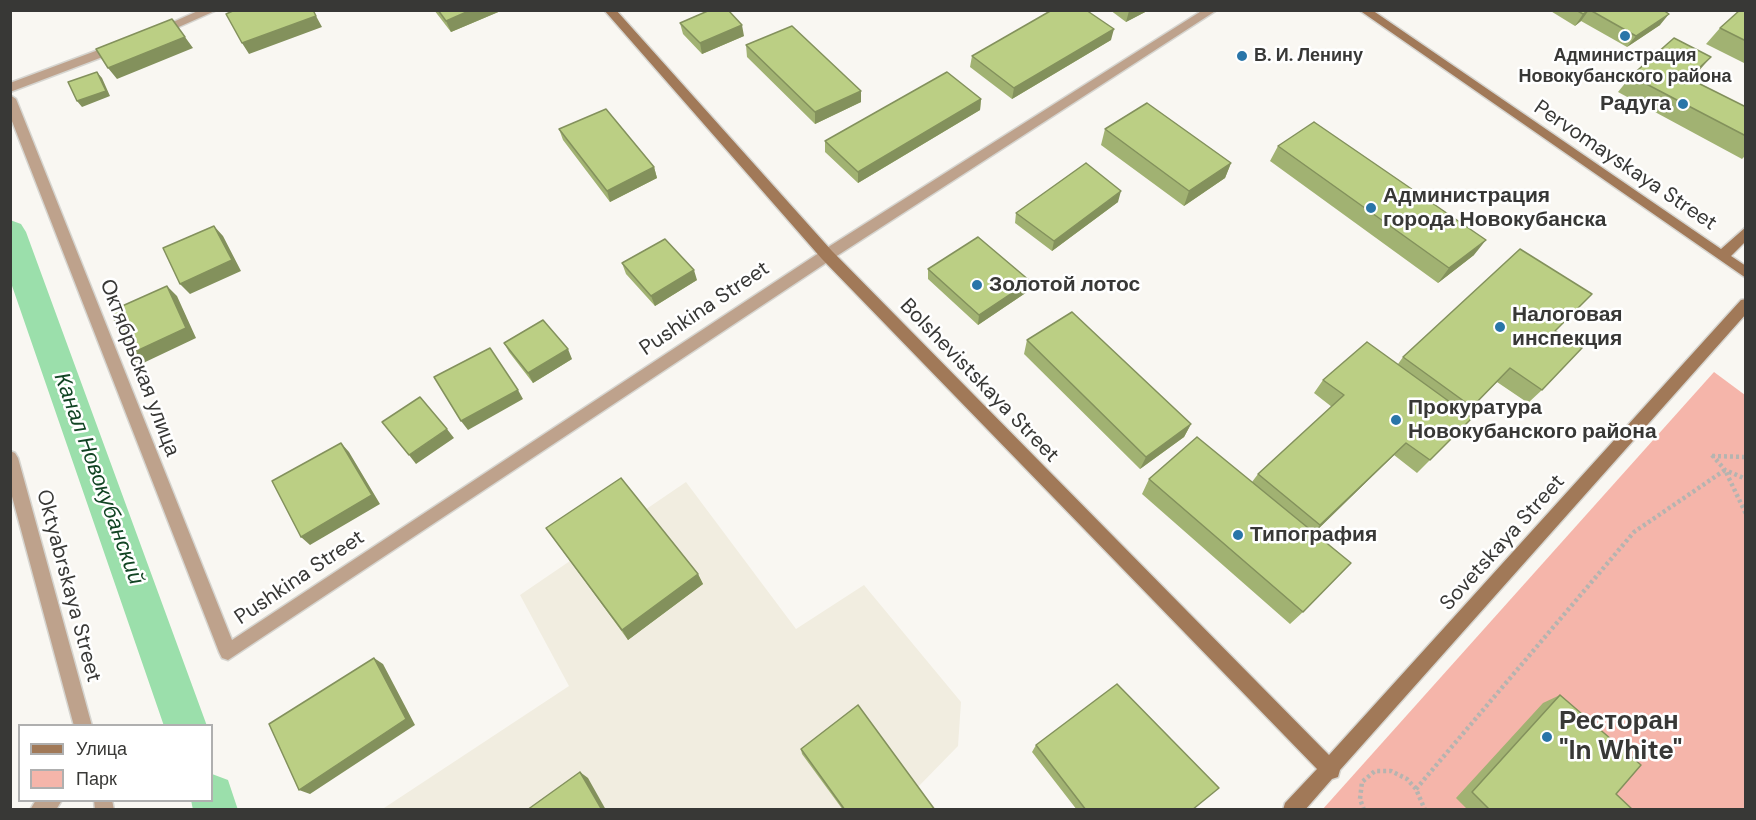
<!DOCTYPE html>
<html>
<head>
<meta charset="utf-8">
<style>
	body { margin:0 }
	#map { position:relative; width:1756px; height:820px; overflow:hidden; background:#f9f7f2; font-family:"DM Sans",sans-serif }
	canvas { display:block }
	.frame { position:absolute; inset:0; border:12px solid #383836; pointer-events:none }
	.legend { position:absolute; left:18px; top:724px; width:195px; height:78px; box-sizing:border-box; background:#fff; border:2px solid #afafaf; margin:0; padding:8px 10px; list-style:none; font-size:18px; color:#383836 }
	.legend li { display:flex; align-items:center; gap:12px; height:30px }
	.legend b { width:30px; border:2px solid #afafaf }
</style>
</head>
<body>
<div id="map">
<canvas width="1756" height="820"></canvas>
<div class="frame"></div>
<ul class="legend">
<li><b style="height:8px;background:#a17958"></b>Улица</li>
<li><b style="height:16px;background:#f5b5aa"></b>Парк</li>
</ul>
</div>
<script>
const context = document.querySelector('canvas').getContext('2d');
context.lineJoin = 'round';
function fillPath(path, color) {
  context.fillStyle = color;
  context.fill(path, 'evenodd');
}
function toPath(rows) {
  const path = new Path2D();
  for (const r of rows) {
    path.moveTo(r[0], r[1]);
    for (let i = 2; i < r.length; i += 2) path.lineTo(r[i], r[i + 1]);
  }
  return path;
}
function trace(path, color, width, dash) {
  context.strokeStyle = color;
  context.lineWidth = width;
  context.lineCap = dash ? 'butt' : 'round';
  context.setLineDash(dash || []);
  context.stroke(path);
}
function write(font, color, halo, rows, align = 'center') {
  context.font = font + ' "DM Sans",sans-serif';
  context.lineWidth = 5;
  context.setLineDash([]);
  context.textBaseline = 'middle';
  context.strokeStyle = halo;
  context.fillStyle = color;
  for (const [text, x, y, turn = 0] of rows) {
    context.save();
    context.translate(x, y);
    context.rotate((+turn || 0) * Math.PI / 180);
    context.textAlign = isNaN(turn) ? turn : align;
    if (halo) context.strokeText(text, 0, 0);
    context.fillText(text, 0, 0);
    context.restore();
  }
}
fillPath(toPath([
	[686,482,796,629,864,585,961,702,958,746,918,787,936,809,381,810,569,686,520,595]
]), '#f1ede0');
fillPath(toPath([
	[1714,372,1745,395,1745,809,1322,810]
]), '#f5b5aa');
fillPath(toPath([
	[10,220,21,224,26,232,207,726,164,726,10,280,10,220],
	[212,774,228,780,238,810,193,810,191,800,212,800,212,774]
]), '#9bdfab');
const street = toPath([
	[200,10,217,10,163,34,159,35,153,31,200,10],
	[1203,10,1217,10,832,259,228,660,222,658,219,652,10,116,10,95,16,99,232,640,822,251,1203,10],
	[117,43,121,44,121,50,10,92,10,83,117,43],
	[10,451,15,453,18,458,92,726,74,726,10,489,10,451],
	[36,800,62,800,56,810,30,810,36,800],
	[94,800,112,800,114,810,95,810,94,800]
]);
const secondary = toPath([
	[604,10,616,10,832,251,1329,755,1741,300,1746,299,1746,314,1340,770,1338,777,1332,779,1305,810,1283,810,1285,803,1317,769,822,259,604,10],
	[1359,10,1372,10,1721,249,1746,227,1746,241,1731,256,1746,266,1746,278,1359,10]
]);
trace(street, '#d6d5d0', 3);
trace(secondary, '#d6d5d0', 3);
trace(toPath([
	[1712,455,1725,470,1746,479],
	[1712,456,1746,457],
	[1416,789,1634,532,1725,470,1746,514],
	[1364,810,1360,799,1362,782,1375,771,1391,771,1407,779,1416,789,1425,810]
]), '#b5b4b0', 4.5, [3, 3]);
fillPath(street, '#bea28c');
fillPath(secondary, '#a17958');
fillPath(toPath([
	[434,10,503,10,451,32],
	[1110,10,1149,10,1126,22],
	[1549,10,1663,10,1660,25,1627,47,1581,21,1575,26],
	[1746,10,1746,64,1706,44,1720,28],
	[680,23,744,36,702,54,683,34],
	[1111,40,1012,99,970,67,972,56],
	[746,45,861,91,861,102,815,124,747,57],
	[1697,73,1691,79,1746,107,1746,155,1742,159,1618,92,1631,76],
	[981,99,980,110,858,183,825,152,825,141],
	[559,129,654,167,657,178,610,202,563,140],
	[1105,129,1231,163,1225,178,1184,206,1101,145],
	[1278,146,1474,255,1438,283,1270,161],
	[1118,202,1052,251,1015,223,1016,213],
	[622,263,697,280,655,306,626,274],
	[928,269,1027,292,978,325,928,279],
	[1555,331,1542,390,1528,403,1497,382,1466,413,1472,418,1417,473,1394,455,1314,533,1303,612,1290,624,1142,494,1149,479,1252,482,1258,474,1332,407,1314,393,1323,380,1398,364,1403,357],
	[1027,340,1191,424,1184,437,1140,469,1024,354],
	[504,343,572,359,533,383,509,352],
	[546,528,698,574,703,584,628,640],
	[1560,695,1616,794,1633,810,1468,810,1456,798,1543,703],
	[1036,745,1192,810,1077,810,1032,752],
	[801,749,935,810,843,810,802,754]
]), '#a1b272');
fillPath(toPath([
	[471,10,503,10,451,32,446,21],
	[1130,10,1149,10,1126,22,1129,11],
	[1589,10,1581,21,1575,26,1583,14],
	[1669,14,1660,25,1627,47,1636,36],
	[316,16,322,27,249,54,242,43],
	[172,19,193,48,117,79,108,68],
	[742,25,744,36,702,54,700,43],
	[1114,29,1111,40,1012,99,1014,88],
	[1711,57,1697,73,1675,93,1688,78],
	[97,72,102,78,110,96,82,107,77,101],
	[861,91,861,102,815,124,815,112],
	[981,99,980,110,858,183,858,172],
	[1231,163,1225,178,1184,206,1189,191],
	[654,167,657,178,610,202,607,191],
	[1121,191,1118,202,1052,251,1054,241],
	[214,226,223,236,241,271,190,294,180,284],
	[1486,240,1474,255,1438,283,1449,268],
	[694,270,697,280,655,306,651,296],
	[1030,281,1027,292,978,325,979,315],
	[167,286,177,296,196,338,139,365,128,355],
	[568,349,572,359,533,383,528,373],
	[518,390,523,399,468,430,461,421],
	[1191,424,1184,437,1140,469,1146,457],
	[447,429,454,438,416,464,409,455],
	[341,443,349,452,380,504,310,545,301,537],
	[1406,443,1394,455,1310,537,1320,525],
	[698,574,703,584,628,640,622,630],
	[374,658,383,664,415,725,310,794,299,790],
	[580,772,588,778,606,810,602,810]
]), '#83915c');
const building = toPath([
	[235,10,313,10,316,16,242,43,226,14,235,10],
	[438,10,471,10,446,21,438,10],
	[710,10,728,10,742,25,700,43,680,23,710,10],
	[1052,10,1086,10,1114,29,1014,88,972,56,1052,10],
	[1576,10,1589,10,1583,14,1576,10],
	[1590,10,1663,10,1669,14,1636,36,1590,10],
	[1740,10,1746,10,1746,41,1720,28,1740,10],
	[172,19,185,37,108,68,96,49,172,19],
	[792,26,861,91,815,112,746,45,792,26],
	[1674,38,1711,57,1688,78,1746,107,1746,136,1631,76,1674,38],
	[97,72,106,91,77,101,68,82,97,72],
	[947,72,981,99,858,172,825,141,947,72],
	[1147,103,1231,163,1189,191,1105,129,1147,103],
	[606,109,654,167,607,191,559,129,606,109],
	[1314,122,1486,240,1449,268,1278,146,1314,122],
	[1086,163,1121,191,1054,241,1016,213,1086,163],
	[214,226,232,260,180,284,163,248,214,226],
	[978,237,1030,281,979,315,928,269,978,237],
	[665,239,694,270,651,296,622,263,665,239],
	[1520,249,1592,294,1555,331,1582,348,1542,390,1510,368,1472,407,1403,357,1520,249],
	[167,286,186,328,128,355,111,311,167,286],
	[1072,312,1191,424,1146,457,1027,340,1072,312],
	[543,320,568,349,528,373,504,343,543,320],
	[1367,342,1472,418,1430,460,1406,443,1320,525,1258,474,1344,395,1323,380,1367,342],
	[490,348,518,390,461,421,434,377,490,348],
	[420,397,447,429,409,455,382,422,420,397],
	[1197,437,1351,563,1303,612,1149,479,1197,437],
	[341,443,372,495,301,537,272,481,341,443],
	[621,478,698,574,622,630,546,528,621,478],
	[374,658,406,719,299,790,269,724,374,658],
	[1117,684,1219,788,1192,810,1086,810,1036,745,1117,684],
	[1560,695,1641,765,1616,794,1633,810,1490,810,1472,792,1560,695],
	[858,705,935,810,845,810,801,749,858,705],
	[580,772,602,810,527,810,580,772]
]);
fillPath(building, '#bbcf84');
trace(building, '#83915c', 1.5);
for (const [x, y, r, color] of [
	[1625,36,6,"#2975a8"],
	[1242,56,6,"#2975a8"],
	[1683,104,6,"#2975a8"],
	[1371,208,6,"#2975a8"],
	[977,285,6,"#2975a8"],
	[1500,327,6,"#2975a8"],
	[1396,420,6,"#2975a8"],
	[1238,535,6,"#2975a8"],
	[1547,737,6,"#2975a8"]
]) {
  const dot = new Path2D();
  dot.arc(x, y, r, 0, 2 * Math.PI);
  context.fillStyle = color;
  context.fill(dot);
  trace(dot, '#fff', 2);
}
write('bold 18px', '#383836', '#fff', [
	["В. И. Ленину",1254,56],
	["Администрация",1625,56,"center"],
	["Новокубанского района",1625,77,"center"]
], 'left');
write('bold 21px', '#383836', '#fff', [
	["Радуга",1671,104,"right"],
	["Администрация",1383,196],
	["города Новокубанска",1383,220],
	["Золотой лотос",989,285],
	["Налоговая",1512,315],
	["инспекция",1512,339],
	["Прокуратура",1408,408],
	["Новокубанского района",1408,432],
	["Типография",1250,535]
], 'left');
write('21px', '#383836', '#fff', [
	["Pervomayskaya Street",1625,166,34],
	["Pushkina Street",705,309,-34],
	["Октябрьская улица",139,368,69],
	["Bolshevistskaya Street",979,381,46],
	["Sovetskaya Street",1503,543,-48],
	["Pushkina Street",300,578,-34],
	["Oktyabrskaya Street",68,586,75]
]);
write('italic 22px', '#114423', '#fff', [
	["Канал Новокубанский",98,479,70]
]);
write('bold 26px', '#383836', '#fff', [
	["Ресторан",1559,722],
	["\"In White\"",1559,752]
], 'left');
</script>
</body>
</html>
